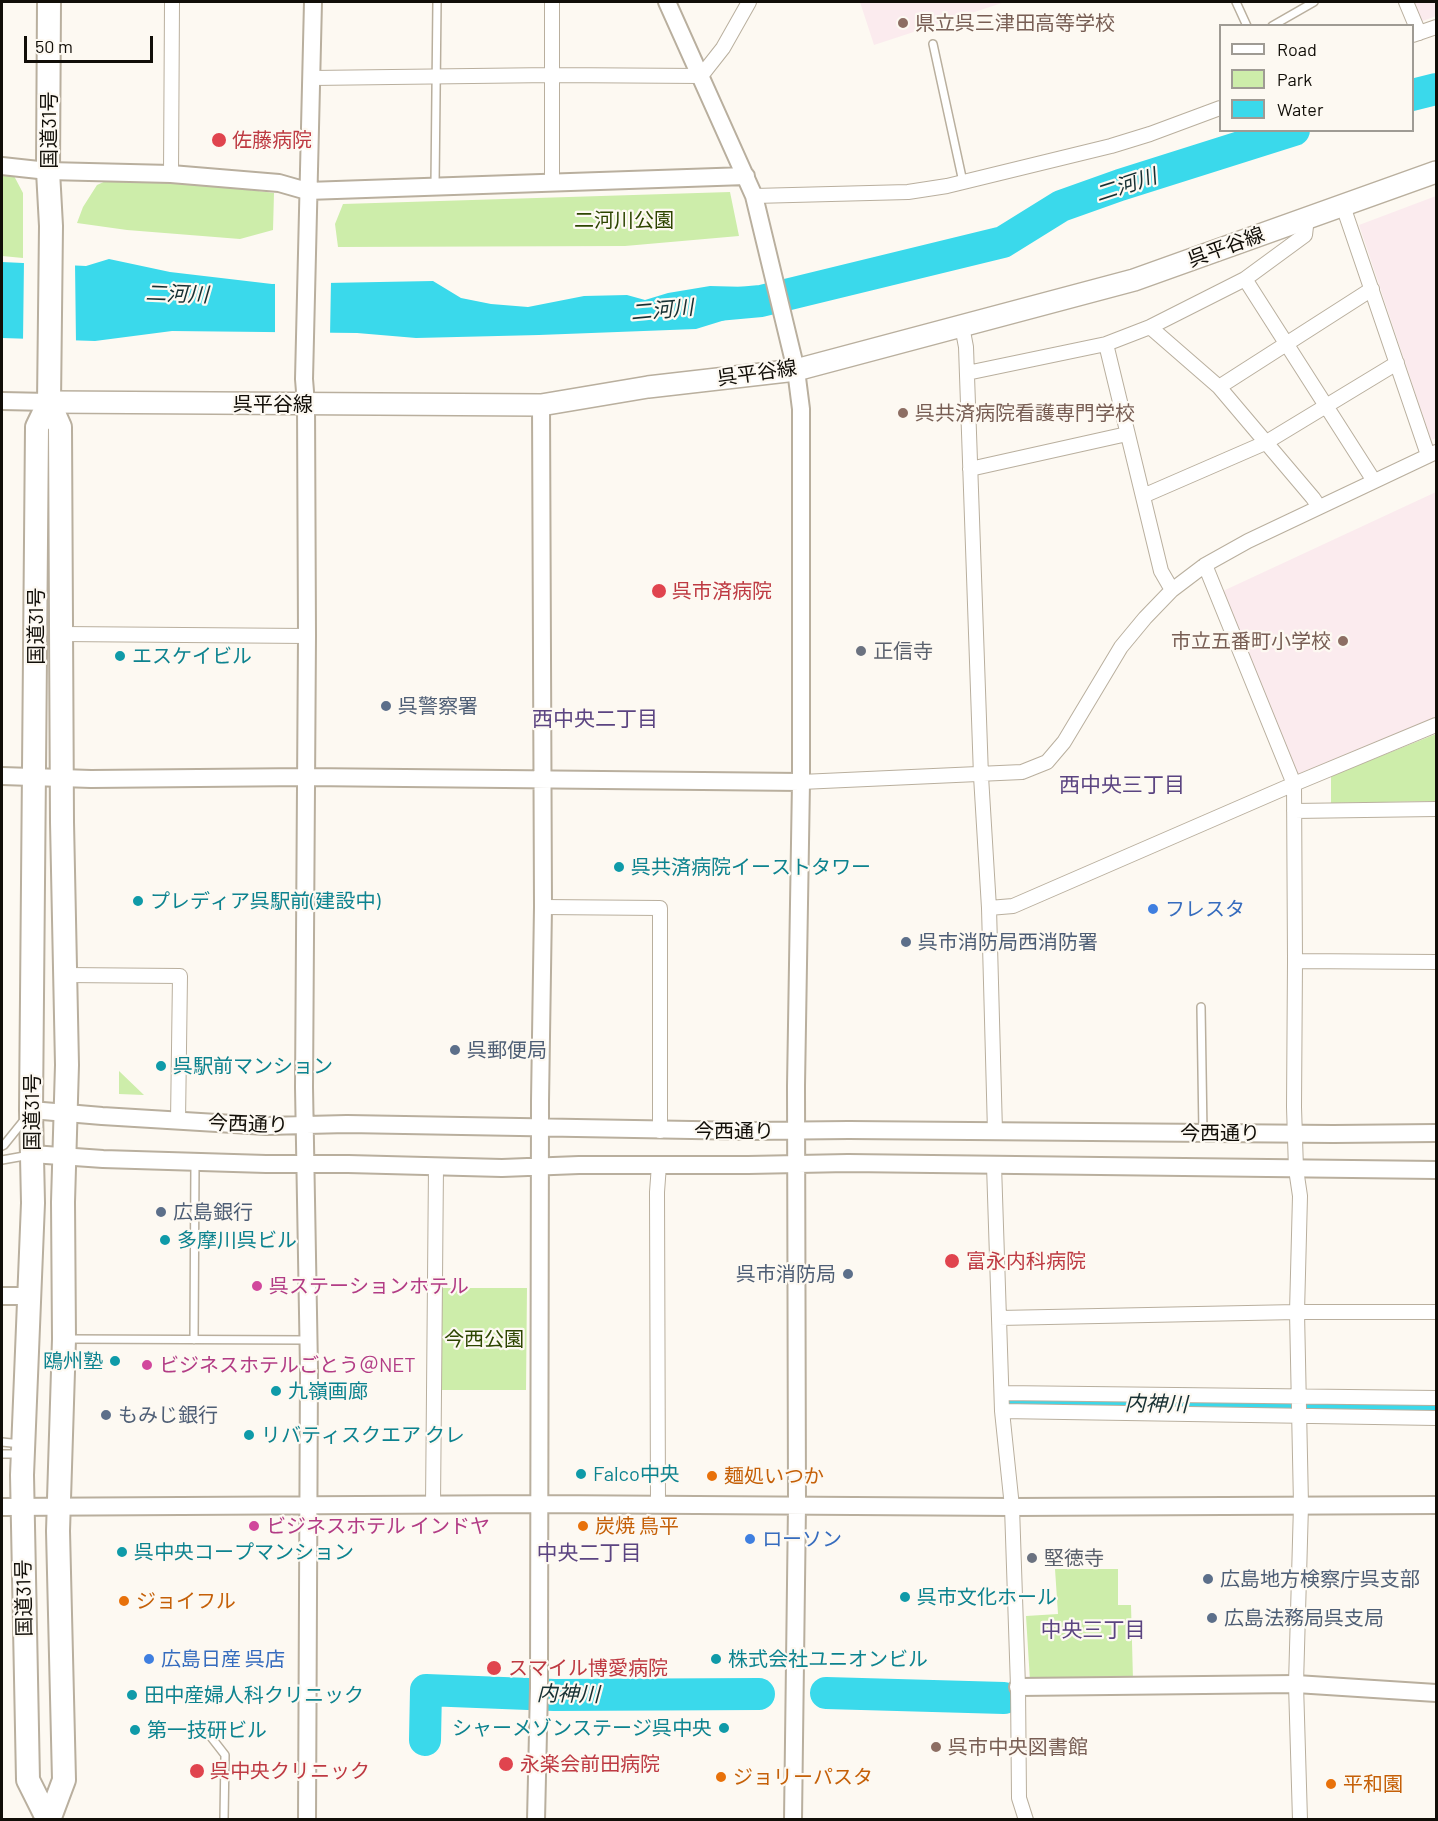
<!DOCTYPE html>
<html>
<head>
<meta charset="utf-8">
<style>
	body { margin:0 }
	#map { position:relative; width:1438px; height:1821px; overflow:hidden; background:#fdf9f2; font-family:Barlow,sans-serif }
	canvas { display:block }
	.frame { position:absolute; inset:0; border:3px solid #110e08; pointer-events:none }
	.legend { position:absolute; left:1219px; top:24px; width:195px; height:108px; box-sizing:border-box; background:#fdf9f2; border:2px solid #9f9b94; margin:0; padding:8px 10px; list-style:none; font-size:18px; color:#110e08 }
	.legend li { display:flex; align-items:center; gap:12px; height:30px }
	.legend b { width:30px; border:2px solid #9f9b94 }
	.scale { position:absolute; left:24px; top:36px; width:129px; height:27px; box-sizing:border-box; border:3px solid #110e08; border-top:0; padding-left:8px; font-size:18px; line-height:21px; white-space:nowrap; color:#110e08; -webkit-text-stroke:4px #fdf9f2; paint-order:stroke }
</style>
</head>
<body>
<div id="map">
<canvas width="1438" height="1821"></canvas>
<div class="frame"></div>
<ul class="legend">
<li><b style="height:8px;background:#fff"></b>Road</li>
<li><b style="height:16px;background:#cdedaa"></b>Park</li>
<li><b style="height:16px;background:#3ad9eb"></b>Water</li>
</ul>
<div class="scale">50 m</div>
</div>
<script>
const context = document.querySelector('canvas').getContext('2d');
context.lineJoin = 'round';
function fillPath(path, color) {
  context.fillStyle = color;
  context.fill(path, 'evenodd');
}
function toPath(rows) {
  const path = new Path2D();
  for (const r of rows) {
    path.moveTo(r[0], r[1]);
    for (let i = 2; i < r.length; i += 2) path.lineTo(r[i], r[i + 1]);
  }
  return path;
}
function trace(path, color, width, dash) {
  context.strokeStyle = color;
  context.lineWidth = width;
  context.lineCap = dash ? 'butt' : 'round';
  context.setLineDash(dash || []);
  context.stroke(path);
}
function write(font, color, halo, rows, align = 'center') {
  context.font = font + ' Barlow,"Noto Sans JP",sans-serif';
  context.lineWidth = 4.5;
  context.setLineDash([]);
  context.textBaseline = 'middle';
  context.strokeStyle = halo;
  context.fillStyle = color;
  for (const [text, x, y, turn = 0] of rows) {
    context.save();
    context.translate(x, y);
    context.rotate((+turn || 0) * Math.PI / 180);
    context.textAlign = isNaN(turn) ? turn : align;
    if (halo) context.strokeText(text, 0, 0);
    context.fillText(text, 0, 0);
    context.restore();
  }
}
fillPath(toPath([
	[860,2,1005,2,874,45],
	[1413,2,1436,2,1436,16,1420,22],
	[1436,196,1436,438,1431,440,1359,225],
	[1436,492,1436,717,1296,775,1223,591]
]), '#fbebee');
fillPath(toPath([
	[2,173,13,174,23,193,23,258,2,256],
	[164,179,274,193,273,230,240,239,127,230,77,223,83,207,97,185,108,180],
	[730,192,739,236,625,246,338,247,335,224,343,204],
	[1436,734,1436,801,1331,803,1331,776],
	[119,1071,144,1095,119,1094],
	[442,1288,527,1288,526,1390,441,1390],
	[1055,1569,1118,1569,1118,1605,1131,1605,1133,1680,1030,1681,1026,1616,1058,1614]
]), '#cdedaa');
fillPath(toPath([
	[109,259,170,272,272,284,433,281,461,298,491,304,528,307,584,296,627,295,645,300,668,293,710,286,749,287,751,312,696,329,539,335,416,338,357,333,172,331,95,341,2,338,2,262,86,266]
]), '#3ad9eb');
fillPath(toPath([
	[24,260,75,263,76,343,23,341],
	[275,281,331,281,330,336,275,335]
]), '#fdf9f2');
trace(toPath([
	[1412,95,1436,89],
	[706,306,761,301,1003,242,1061,206,1120,185,1294,130],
	[1025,1402,1286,1405],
	[1320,1406,1436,1408],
	[826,1693,1004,1698],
	[425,1740,426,1690,554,1695,759,1694]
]), '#3ad9eb', 32);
const service = toPath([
	[1236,2,1247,26],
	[1272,26,1314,2],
	[933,44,963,182],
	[435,185,437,2],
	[1201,1007,1203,1133],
	[2,1146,4,1145,25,1119],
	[2,1160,30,1155],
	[67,1339,308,1340],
	[194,1340,195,1162],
	[2,1442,21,1444],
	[2,1454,20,1454],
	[211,1737,225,1755,224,1820]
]);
const minor = toPath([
	[552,2,552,183],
	[1406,2,1419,33],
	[1413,35,1436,27],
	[312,78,552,75,701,76,723,48,749,2],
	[171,174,172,2],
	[754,196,908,192,947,186,1111,146,1150,134,1220,108],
	[1343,206,1428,455],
	[1245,279,1374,481],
	[962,326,966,347,981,776,989,908,995,1132],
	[1150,327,1219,387,1313,498,1319,507],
	[1106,344,1161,571,1172,590],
	[967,373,1106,344,1150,327,1245,279,1305,235,1307,218],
	[1219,387,1372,289],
	[970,469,1127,434],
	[1143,496,1265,443,1397,363],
	[1205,565,1294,784,1295,961,1294,1107,1296,1169,1300,1196,1297,1312,1301,1505,1296,1684,1300,1820],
	[62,634,307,636],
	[801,782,1022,772,1047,762,1064,742,1121,647,1145,618,1172,590,1205,565,1248,541,1436,452],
	[1294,811,1436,809],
	[543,907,660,908,660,1131],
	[989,908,1013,906,1294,784,1436,725],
	[1295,961,1436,962],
	[66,975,180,976,178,1121],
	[994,1165,1002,1411,1012,1507,1018,1687,1019,1798,1026,1820],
	[999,1318,1297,1312,1436,1312],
	[1002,1393,1436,1398],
	[1002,1411,1436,1418],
	[433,1505,436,1166],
	[658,1505,657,1192,659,1165]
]);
const tertiary = toPath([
	[667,2,754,196,796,370,801,409,801,782,796,1086,797,1505,793,1820],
	[2,166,48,171,171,174,279,183,307,191,746,176],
	[2,401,49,402],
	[2,776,91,779,306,777,801,782],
	[31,1110,102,1116,266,1126,347,1124,749,1131,849,1130,1333,1134,1436,1133],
	[32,1154,103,1159,266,1164,348,1164,502,1168,579,1165,748,1165,848,1163,1436,1170],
	[2,1296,28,1296],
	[2,1507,539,1504,1012,1507,1436,1505],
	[1018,1687,1296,1684,1436,1693],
	[307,1820,309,1369,304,1087,307,636,306,404,304,379,313,2],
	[536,1820,539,1688,540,1101,543,907,541,405]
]);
const primary = toPath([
	[49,402,541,405,648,387,796,370,1134,280,1436,172]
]);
const trunk = toPath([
	[48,1820,28,1780,22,1475,33,1203,31,1110,37,427,49,402],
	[49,1820,64,1780,58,1531,64,1339,63,1202,67,1065,62,822,60,427,49,402,51,226,48,171,49,2]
]);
trace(service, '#b9af9e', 10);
trace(minor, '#b9af9e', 16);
trace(tertiary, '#b9af9e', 20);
trace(primary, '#b9af9e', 24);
trace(trunk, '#b9af9e', 26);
trace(service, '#fff', 7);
trace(minor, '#fff', 14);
trace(tertiary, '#fff', 16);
trace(primary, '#fff', 21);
trace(trunk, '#fff', 22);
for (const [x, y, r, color] of [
	[903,23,6,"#8d6e63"],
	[219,140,8,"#e0444e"],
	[903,413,6,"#8d6e63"],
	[659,591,8,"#e0444e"],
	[1343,641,6,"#8d6e63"],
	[861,651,6,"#6b7280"],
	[120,656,6,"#0f9aa8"],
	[386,706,6,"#5c6f8a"],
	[619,867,6,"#0f9aa8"],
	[138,901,6,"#0f9aa8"],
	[1153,909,6,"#3f7fe0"],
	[906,942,6,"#5c6f8a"],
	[455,1050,6,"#5c6f8a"],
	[161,1066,6,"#0f9aa8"],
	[161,1212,6,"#5c6f8a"],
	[165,1240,6,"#0f9aa8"],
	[952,1261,8,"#e0444e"],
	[848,1274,6,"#5c6f8a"],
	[257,1286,6,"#d1479c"],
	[115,1361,6,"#0f9aa8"],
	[147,1365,6,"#d1479c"],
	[276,1391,6,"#0f9aa8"],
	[106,1415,6,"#5c6f8a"],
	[249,1435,6,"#0f9aa8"],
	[581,1474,6,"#0f9aa8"],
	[712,1476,6,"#e8710a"],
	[254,1526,6,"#d1479c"],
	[583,1526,6,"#e8710a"],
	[750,1539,6,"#3f7fe0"],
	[122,1552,6,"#0f9aa8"],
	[1032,1558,6,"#6b7280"],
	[1208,1579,6,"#5c6f8a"],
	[905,1597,6,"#0f9aa8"],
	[124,1601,6,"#e8710a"],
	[1212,1618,6,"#5c6f8a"],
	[149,1659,6,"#3f7fe0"],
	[716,1659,6,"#0f9aa8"],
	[494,1668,8,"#e0444e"],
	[132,1695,6,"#0f9aa8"],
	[724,1728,6,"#0f9aa8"],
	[135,1730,6,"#0f9aa8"],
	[936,1747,6,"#8d6e63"],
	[506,1764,8,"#e0444e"],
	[197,1771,8,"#e0444e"],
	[721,1777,6,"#e8710a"],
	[1331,1784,6,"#e8710a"]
]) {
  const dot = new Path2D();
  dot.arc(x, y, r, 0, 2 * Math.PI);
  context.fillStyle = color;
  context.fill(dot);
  trace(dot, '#fdf9f2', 2);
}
write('20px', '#785e54', '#fdf9f2', [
	["県立呉三津田高等学校",915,23],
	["呉共済病院看護専門学校",915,413],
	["市立五番町小学校",1331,641,"right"],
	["呉市中央図書館",948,1747]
], 'left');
write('20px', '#110e08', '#fdf9f2', [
	["国道31号",49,130,-90],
	["呉平谷線",1226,247,-20],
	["呉平谷線",757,373,-8],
	["呉平谷線",273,404],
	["国道31号",36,626,-90],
	["国道31号",32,1112,-90],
	["今西通り",248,1124,2],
	["今西通り",734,1131],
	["今西通り",1220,1133],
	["国道31号",24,1598,-91]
]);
write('20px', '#be3a42', '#fdf9f2', [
	["佐藤病院",232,140],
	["呉市済病院",672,591],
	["富永内科病院",966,1261],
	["スマイル博愛病院",508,1668],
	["永楽会前田病院",520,1764],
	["呉中央クリニック",210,1771]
], 'left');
write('20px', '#2d4500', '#fdf9f2', [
	["二河川公園",624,220],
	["今西公園",484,1339]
]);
write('20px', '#5b616d', '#fdf9f2', [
	["正信寺",873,651],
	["堅徳寺",1044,1558]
], 'left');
write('20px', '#0d838f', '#fdf9f2', [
	["エスケイビル",132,656],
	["呉共済病院イーストタワー",631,867],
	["プレディア呉駅前(建設中)",150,901],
	["呉駅前マンション",173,1066],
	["多摩川呉ビル",177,1240],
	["鴎州塾",103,1361,"right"],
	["九嶺画廊",288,1391],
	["リバティスクエア クレ",261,1435],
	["Falco中央",593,1474],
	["呉中央コープマンション",134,1552],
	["呉市文化ホール",917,1597],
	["株式会社ユニオンビル",728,1659],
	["田中産婦人科クリニック",144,1695],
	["シャーメゾンステージ呉中央",712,1728,"right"],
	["第一技研ビル",147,1730]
], 'left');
write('20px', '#4e5e75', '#fdf9f2', [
	["呉警察署",398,706],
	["呉市消防局西消防署",918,942],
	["呉郵便局",467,1050],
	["広島銀行",173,1212],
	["呉市消防局",836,1274,"right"],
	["もみじ銀行",118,1415],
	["広島地方検察庁呉支部",1220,1579],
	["広島法務局呉支局",1224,1618]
], 'left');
write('20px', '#366cbe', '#fdf9f2', [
	["フレスタ",1165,909],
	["ローソン",762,1539],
	["広島日産 呉店",161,1659]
], 'left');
write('20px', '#b23c85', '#fdf9f2', [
	["呉ステーションホテル",269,1286],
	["ビジネスホテルごとう＠NET",159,1365],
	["ビジネスホテル インドヤ",266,1526]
], 'left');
write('20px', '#c56008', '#fdf9f2', [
	["麺処いつか",724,1476],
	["炭焼 鳥平",595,1526],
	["ジョイフル",136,1601],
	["ジョリーパスタ",733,1777],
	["平和園",1343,1784]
], 'left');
write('italic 21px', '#162f32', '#fdf9f2', [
	["二河川",1126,185,-18],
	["二河川",177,294,2],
	["二河川",662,310,-5],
	["内神川",1156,1404,1],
	["内神川",568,1694,1]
]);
write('21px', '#5b4481', '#fdf9f2', [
	["西中央二丁目",595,719],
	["西中央三丁目",1122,785],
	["中央二丁目",589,1553],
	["中央三丁目",1093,1630]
]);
</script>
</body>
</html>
